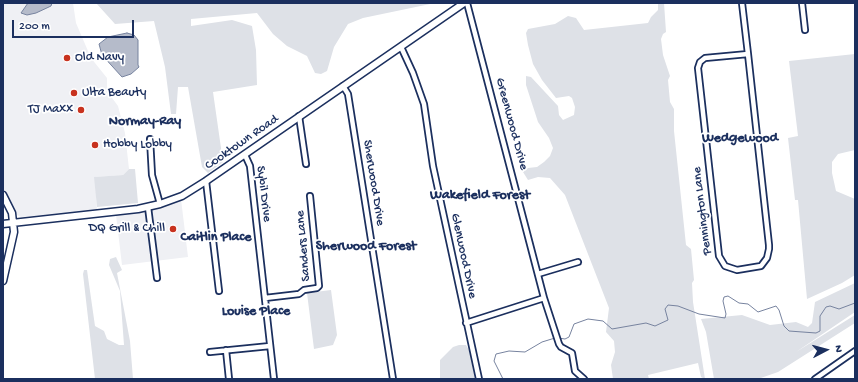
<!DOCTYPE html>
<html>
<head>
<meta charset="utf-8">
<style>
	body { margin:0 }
	#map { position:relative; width:858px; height:382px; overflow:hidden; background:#fff; font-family:"Gochi Hand",sans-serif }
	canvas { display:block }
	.frame { position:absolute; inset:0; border:4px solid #1b2f5e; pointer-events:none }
	.north { position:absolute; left:806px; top:330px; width:40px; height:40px; -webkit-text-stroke:3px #fff; paint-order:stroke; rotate:84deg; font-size:11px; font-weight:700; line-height:16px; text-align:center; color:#1b2f5e }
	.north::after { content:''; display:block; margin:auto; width:14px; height:18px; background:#1b2f5e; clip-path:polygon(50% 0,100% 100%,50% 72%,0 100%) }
	.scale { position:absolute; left:12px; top:20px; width:122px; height:18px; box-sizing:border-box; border:2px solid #1b2f5e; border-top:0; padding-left:5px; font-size:12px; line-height:14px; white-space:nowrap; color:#1b2f5e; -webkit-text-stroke:3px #fff; paint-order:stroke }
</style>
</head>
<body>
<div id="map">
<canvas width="858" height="382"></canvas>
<div class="frame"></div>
<div class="north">N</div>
<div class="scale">200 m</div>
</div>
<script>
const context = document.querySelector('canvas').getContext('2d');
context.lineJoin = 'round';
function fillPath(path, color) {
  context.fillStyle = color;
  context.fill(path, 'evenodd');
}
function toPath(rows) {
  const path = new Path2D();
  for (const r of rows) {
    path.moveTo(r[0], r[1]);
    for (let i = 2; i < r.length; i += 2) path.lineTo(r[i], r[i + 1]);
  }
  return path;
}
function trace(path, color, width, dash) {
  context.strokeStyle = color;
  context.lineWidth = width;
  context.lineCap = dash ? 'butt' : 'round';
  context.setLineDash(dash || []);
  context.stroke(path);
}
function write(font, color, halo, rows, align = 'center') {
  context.font = font + ' "Gochi Hand",sans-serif';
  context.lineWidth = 3.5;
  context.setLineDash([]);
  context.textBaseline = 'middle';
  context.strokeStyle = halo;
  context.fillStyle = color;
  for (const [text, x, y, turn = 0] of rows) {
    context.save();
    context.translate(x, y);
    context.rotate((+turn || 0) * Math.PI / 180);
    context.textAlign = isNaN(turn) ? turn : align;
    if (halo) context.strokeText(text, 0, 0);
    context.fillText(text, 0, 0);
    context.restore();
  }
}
fillPath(toPath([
	[3,3,73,3,76,23,91,58,107,78,107,91,118,106,125,133,129,169,123,175,95,177,97,210,21,217,15,214,3,191],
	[181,199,188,257,122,265,116,215,157,209]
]), '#eff0f4');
fillPath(toPath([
	[96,3,435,3,363,18,348,24,334,47,327,71,321,74,315,73,307,56,287,46,273,34,257,13,191,19,191,26,232,20,252,26,256,50,257,85,213,92,223,162,208,173,202,167,188,87,178,87,176,114,171,114,165,67,154,21,115,24],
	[658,3,664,3,666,32,663,34,661,39,663,55,670,76,668,80,670,102,674,109,674,131,686,245,691,249,694,280,692,283,693,302,705,379,701,377,698,363,648,375,649,379,613,379,611,365,615,352,614,341,606,332,609,308,565,195,550,178,538,177,528,180,523,172,528,168,537,167,544,162,550,156,553,148,549,138,538,122,526,85,526,76,531,77,558,106,559,115,563,120,574,115,575,107,572,98,569,96,556,98,542,80,533,64,528,45,526,33,528,29,555,24,568,16,576,18,584,30,648,23,651,17,658,10],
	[855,54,855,150,838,154,832,162,832,173,836,191,855,199,855,275,842,283,807,299,798,200,795,200,788,138,798,136,789,61],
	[129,169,135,169,138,203,97,207,94,177,123,175],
	[116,257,122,270,117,273,130,341,133,379,95,379,83,274,84,270,87,270,95,326,104,331,107,339,119,345,124,345,120,291,109,265,110,259],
	[855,283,855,312,796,352,855,315,855,323,778,372,758,379,714,379,706,332,701,319,742,315,770,325,796,322,808,327,812,323,815,302],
	[331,290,337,335,333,345,314,349,307,293],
	[459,345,466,345,469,350,475,379,440,379,440,360,453,347]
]), '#dee1e7');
const water = toPath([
	[28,3,52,3,51,6,36,13,27,15,21,13,28,3],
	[127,33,134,35,138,40,138,65,139,67,131,74,122,77,102,55,99,44,108,37,127,33]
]);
fillPath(water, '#b5bbca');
trace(water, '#77839f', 1);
trace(toPath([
	[558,338,565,339,569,337,574,324,588,319,603,321,612,329,646,323,655,326,668,320,665,309,668,305,678,306,699,314,725,318,726,314,723,301,724,297,728,296,739,303,748,304,758,312,776,306,779,310,784,326,789,331,816,333,820,331,820,316,826,307,830,306,839,309,855,303],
	[503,379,494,361,496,354,509,351,525,352,542,342,555,338]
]), '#77839f', 1);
const street = toPath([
	[467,3,544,298,559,344,561,347,572,353,575,371,584,379],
	[742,3,748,54,769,245,769,249,767,258,761,266,737,270,725,266,719,256,698,68,700,62,705,58,748,54],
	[802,3,805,30],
	[401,47,413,73,424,104,433,166,479,379],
	[343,86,348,94,393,379],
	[299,116,306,164],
	[150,139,152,175,160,204],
	[245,155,250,166,274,379],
	[206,181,219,291],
	[148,207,157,278],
	[538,274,578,262],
	[265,298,299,294,304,290,317,288,319,286,310,196],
	[466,323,544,298],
	[226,350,229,379],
	[210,352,270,346],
	[815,379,855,351]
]);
const secondary = toPath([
	[3,195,12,213,14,232,3,281],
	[3,224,138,209,160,204,182,196,206,181,464,3]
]);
trace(street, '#1b2f5e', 8);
trace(secondary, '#1b2f5e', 9);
trace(street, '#fff', 4.5);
trace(secondary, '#fff', 6);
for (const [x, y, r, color] of [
	[67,58,4,"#c8321e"],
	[74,93,4,"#c8321e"],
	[81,110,4,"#c8321e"],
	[95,145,4,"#c8321e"],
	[173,229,4,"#c8321e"]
]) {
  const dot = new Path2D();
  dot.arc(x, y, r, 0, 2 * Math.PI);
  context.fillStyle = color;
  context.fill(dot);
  trace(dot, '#fff', 1.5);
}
write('13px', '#1b2f5e', '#fff', [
	["Old Navy",75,58],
	["Ulta Beauty",82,93],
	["TJ Maxx",73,110,"right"],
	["Hobby Lobby",103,145],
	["DQ Grill & Chill",165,229,"right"]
], 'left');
write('13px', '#1b2f5e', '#fff', [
	["Greenwood Drive",511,124,75],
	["Cooktown Road",242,143,-35],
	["Sherwood Drive",373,183,81],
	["Sybil Drive",263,194,83],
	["Pennington Lane",703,211,-97],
	["Sanders Lane",304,246,-95],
	["Glenwood Drive",463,256,78]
]);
write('bold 14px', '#1b2f5e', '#fff', [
	["Normay-Ray",145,122],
	["Wedgewood",740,139],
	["Wakefield Forest",480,196],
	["Caitlin Place",216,238],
	["Sherwood Forest",366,247],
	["Louise Place",256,312]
]);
</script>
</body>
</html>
